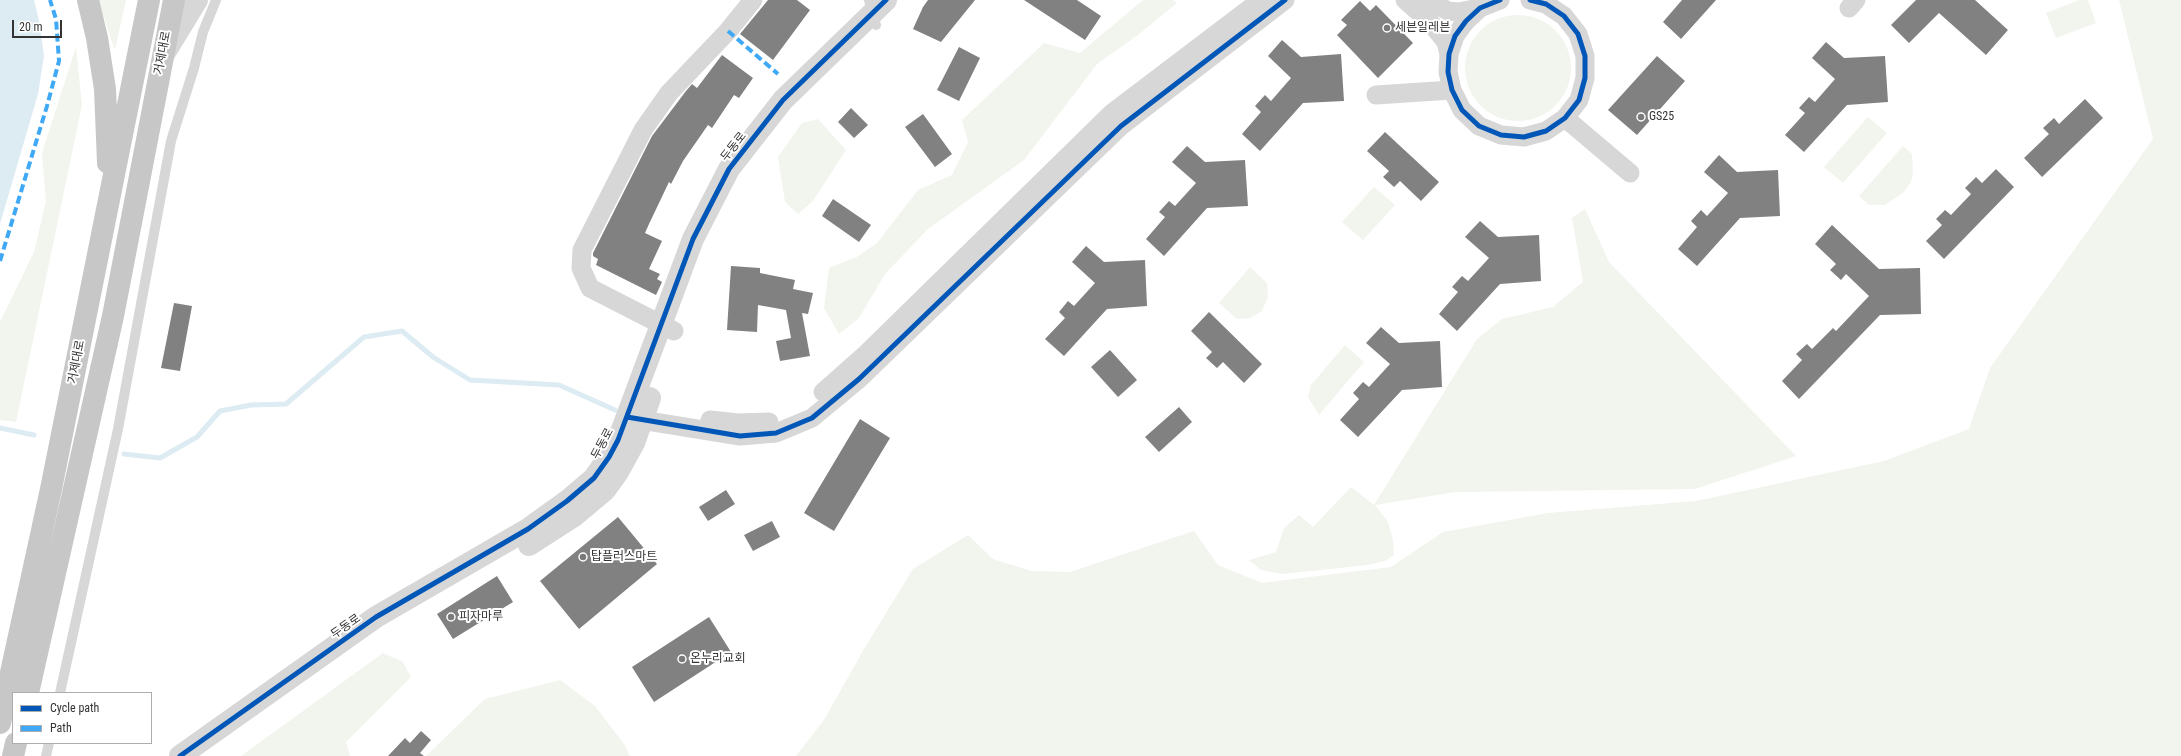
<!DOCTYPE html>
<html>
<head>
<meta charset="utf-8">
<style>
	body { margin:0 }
	#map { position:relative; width:2181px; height:756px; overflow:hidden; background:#fff; font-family:"Roboto Condensed",sans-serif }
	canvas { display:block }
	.legend { position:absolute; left:12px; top:692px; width:140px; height:52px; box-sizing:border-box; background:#fff; border:1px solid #adadad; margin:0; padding:5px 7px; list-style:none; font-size:12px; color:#333 }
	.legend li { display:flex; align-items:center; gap:8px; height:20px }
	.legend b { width:20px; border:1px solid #adadad }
	.scale { position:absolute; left:12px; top:20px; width:50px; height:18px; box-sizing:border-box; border:2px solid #333; border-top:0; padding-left:5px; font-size:12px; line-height:14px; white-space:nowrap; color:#333; -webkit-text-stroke:3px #fff; paint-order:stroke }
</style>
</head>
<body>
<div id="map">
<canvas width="2181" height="756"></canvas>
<ul class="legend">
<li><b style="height:5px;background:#0057b8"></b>Cycle path</li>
<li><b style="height:5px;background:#3fa9f5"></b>Path</li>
</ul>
<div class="scale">20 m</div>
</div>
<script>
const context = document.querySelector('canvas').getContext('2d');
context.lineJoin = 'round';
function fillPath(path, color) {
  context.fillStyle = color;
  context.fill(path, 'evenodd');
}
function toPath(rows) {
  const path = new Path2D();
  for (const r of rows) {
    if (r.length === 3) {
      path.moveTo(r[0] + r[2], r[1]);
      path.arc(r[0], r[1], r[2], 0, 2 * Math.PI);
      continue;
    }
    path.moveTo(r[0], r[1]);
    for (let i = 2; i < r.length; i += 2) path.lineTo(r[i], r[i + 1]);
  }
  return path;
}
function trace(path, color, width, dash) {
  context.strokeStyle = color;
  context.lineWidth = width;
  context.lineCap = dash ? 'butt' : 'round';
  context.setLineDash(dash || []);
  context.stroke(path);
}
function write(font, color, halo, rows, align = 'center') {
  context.font = font + ' "Roboto Condensed","Noto Sans KR",sans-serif';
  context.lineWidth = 4;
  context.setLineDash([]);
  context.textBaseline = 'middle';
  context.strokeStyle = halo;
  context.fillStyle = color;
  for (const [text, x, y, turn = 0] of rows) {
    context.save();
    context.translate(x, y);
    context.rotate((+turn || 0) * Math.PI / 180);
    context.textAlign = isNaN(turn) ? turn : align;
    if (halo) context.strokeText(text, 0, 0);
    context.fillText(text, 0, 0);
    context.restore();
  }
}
fillPath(toPath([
	[98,0,126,0,115,50],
	[1143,0,1173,0,1177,3,1138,35,1097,64,1024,160,928,229,885,274,859,318,839,334,824,308,829,268,857,257,877,243,918,190,952,175,968,142,962,120,1044,43,1080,53],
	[2079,0,2088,0,2096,23,2056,38,2046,13],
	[2119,0,2181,0,2181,756,796,756,824,720,864,649,913,569,968,535,993,559,1032,571,1070,572,1194,531,1218,565,1262,583,1391,567,1443,532,1548,513,1696,501,1884,461,1969,429,1990,368,2153,139],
	[1518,68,53],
	[76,47,82,105,16,422,0,420,0,322,34,252,46,201,42,153],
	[1868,117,1887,133,1843,183,1824,167],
	[818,119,846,150,813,201,798,214,785,202,778,157,802,123],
	[1903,146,1912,154,1913,172,1911,182,1904,192,1885,205,1869,205,1859,196],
	[1374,187,1395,205,1363,240,1342,222],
	[1585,209,1609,262,1796,456,1695,489,1455,492,1375,505,1388,522,1393,540,1394,555,1385,561,1367,565,1283,574,1261,570,1249,560,1276,552,1284,528,1299,515,1313,527,1351,487,1374,505,1477,339,1502,319,1553,307,1583,282,1572,218],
	[1250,267,1267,283,1268,297,1262,311,1250,318,1237,319,1219,303],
	[1345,345,1364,362,1319,415,1308,397,1311,385],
	[383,653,403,662,411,677,346,742,350,756,241,756],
	[560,680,595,706,624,744,630,756,426,756,485,699]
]), '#f1f5ed');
fillPath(toPath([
	[0,0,34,0,39,21,44,56,38,94,0,224]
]), '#ddebf3');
trace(toPath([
	[0,428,34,435],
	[124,454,160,458,197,437,220,411,251,405,286,404,364,337,402,331,433,357,470,380,559,385,615,410]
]), '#ddebf3', 5);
fillPath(toPath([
	[768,0,797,0,810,10,773,60,740,34],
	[928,0,975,0,941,42,913,29,923,7],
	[1024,0,1077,0,1101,16,1085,40],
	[1682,0,1716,0,1681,39,1663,22],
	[1916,0,1975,0,2008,30,1986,55,1939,13,1909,43,1891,25],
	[1360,1,1370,11,1376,5,1413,43,1378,78,1337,35,1347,25,1341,20],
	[1282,40,1301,57,1341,54,1344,101,1303,103,1260,151,1242,134,1261,112,1255,106,1265,95,1271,101,1291,78,1268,56],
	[1826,42,1844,58,1885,56,1888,102,1847,105,1804,152,1785,135,1805,113,1799,108,1809,97,1815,102,1835,79,1812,58],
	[959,47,980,58,959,101,937,90],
	[722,55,753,78,739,98,734,95,712,128,708,125,683,161,671,184,669,182,649,224,645,233,662,241,649,269,660,274,657,279,662,282,656,295,596,265,598,259,593,256,593,253,652,136,686,91,692,84,697,88],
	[1657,56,1685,81,1637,135,1608,110],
	[2085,99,2103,118,2042,177,2024,158,2049,134,2043,128,2054,118,2059,124],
	[851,108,868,125,854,138,838,122],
	[923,114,952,154,935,167,905,127],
	[1385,132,1439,182,1421,201,1400,181,1394,187,1383,177,1389,171,1367,151],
	[1187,146,1205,162,1245,160,1248,206,1207,208,1164,256,1146,239,1165,217,1159,212,1169,201,1175,206,1196,183,1172,162],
	[1719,155,1737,172,1778,170,1780,216,1740,218,1697,266,1678,249,1697,227,1691,221,1701,210,1707,216,1728,193,1704,172],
	[1996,169,2014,187,1944,259,1926,241,1942,225,1936,219,1945,210,1951,215,1971,194,1965,188,1976,177,1982,183],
	[833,199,871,225,859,242,822,216],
	[1480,221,1498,237,1539,235,1541,281,1500,284,1457,331,1439,314,1458,292,1452,287,1462,276,1468,281,1489,258,1465,237],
	[1832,225,1879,269,1920,268,1921,314,1880,315,1799,399,1782,381,1802,360,1796,354,1807,344,1812,349,1833,328,1836,331,1869,296,1846,274,1841,280,1830,270,1836,264,1815,244],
	[1086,246,1104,262,1145,260,1147,306,1107,309,1064,356,1045,339,1065,318,1059,312,1068,301,1074,306,1095,283,1072,262],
	[731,266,760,268,760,273,795,280,793,289,813,293,808,314,802,313,810,356,780,361,776,341,791,338,786,310,758,305,757,332,727,330],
	[174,303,192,306,180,371,161,368],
	[1209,312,1262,364,1244,383,1223,362,1217,368,1206,358,1212,352,1191,331],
	[1381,327,1399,343,1440,341,1442,387,1402,390,1358,437,1340,420,1359,399,1353,393,1363,382,1369,387,1390,364,1366,343],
	[1110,350,1137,380,1118,397,1091,367],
	[1179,407,1192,422,1159,452,1145,437],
	[860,419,890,438,834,531,804,513],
	[726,490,735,504,708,521,699,507],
	[618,517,657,564,579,629,540,581],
	[772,521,780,537,753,551,744,535],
	[497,576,513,602,453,639,437,614],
	[709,617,731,652,654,702,632,667],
	[421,731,431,740,420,753,424,756,388,756,405,738,410,743]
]), '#818181');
trace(toPath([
	[869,0,876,25],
	[60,693,118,429,171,141,194,68,203,32,216,0],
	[46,756,49,743]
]), '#d7d7d7', 10);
trace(toPath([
	[1405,0,1431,23,1446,42,1449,54],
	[1428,0,1448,11,1458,12,1480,8],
	[1500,0,1480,8,1466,21,1455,36,1449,54,1448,72,1452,90,1462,110,1479,126,1501,135,1524,137,1546,131,1565,118,1579,100,1585,78,1585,56,1578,34,1564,16,1546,4,1530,0],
	[1849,8,1856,0],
	[1376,95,1452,90],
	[1565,118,1630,173],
	[674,331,590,288,581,268,582,250,643,130,669,93,728,31,753,0],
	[823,392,867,353,1112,113,1261,0],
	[629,418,740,436,776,433,812,418,859,379,1121,126,1285,0],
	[710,420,738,423,769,422]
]), '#d7d7d7', 19);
trace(toPath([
	[164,54,197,0],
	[529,545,574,516,605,490,618,472,634,443,650,398],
	[180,756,376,617,528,529,567,501,594,478,609,457,618,440,693,239,729,169,783,100,886,0]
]), '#d7d7d7', 22);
trace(toPath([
	[88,0,97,38,105,89,108,163],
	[28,693,113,316,174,0],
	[0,723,51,489,149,0],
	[13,756,16,743]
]), '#c7c7c7', 22);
trace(toPath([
	[728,31,778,74],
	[0,261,47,106,59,61,56,19,50,0]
]), '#3fa9f5', 4, [8, 4]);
trace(toPath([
	[1500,0,1480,8,1466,21,1455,36,1449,54,1448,72,1452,90,1462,110,1479,126,1501,135,1524,137,1546,131,1565,118,1579,100,1585,78,1585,56,1578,34,1564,16,1546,4,1530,0],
	[627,417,740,436,776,433,812,418,859,379,1121,126,1285,0],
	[180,756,376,617,528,529,567,501,594,478,609,457,618,440,693,239,729,169,783,100,886,0]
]), '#0057b8', 5);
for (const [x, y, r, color] of [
	[1387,28,4,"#7a7a7a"],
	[1641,117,4,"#7a7a7a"],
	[583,557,4,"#7a7a7a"],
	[451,617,4,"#7a7a7a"],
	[682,659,4,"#7a7a7a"]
]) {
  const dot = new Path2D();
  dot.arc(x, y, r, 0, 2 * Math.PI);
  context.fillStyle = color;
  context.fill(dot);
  trace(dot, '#fff', 1.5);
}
write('12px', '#333', '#fff', [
	["세븐일레븐",1395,28],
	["GS25",1649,117],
	["탑플러스마트",591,557],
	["피자마루",459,617],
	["온누리교회",690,659]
], 'left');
write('12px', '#333', '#fff', [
	["거제대로",163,53,-79],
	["두동로",734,147,-52],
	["거제대로",77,362,-79],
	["두동로",603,444,-62],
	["두동로",346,627,-35]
]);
</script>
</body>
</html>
